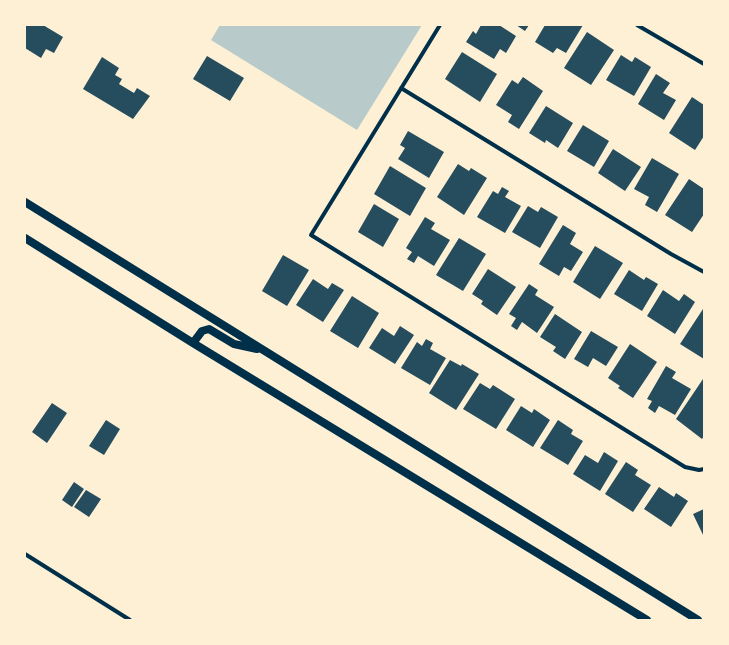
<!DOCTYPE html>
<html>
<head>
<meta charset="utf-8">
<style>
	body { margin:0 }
	#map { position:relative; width:729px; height:645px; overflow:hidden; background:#fdf0d5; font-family:"Roboto Serif",serif }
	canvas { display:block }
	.frame { position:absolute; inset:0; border:26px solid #fdf0d5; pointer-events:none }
</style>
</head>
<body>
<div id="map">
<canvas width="729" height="645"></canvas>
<div class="frame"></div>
</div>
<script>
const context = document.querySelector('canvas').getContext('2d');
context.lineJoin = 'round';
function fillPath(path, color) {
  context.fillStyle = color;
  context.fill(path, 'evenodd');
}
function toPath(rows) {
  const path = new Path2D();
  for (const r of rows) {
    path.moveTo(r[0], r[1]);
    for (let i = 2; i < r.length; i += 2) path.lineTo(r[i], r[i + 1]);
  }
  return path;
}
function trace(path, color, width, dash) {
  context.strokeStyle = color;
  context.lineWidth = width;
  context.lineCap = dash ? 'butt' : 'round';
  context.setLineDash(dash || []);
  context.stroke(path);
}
fillPath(toPath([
	[220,25,422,25,357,130,211,40]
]), '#b9caca');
fillPath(toPath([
	[25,25,43,25,63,37,54,53,46,49,41,58,25,48],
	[481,25,499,25,516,36,506,53,500,49,494,59,466,42,473,31,476,34],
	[516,25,529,25,525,31],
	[545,25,583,25,566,53,557,48,553,53,535,42],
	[587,32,614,50,591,85,564,68],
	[462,52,497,74,480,102,445,79],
	[621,55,632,62,635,57,651,67,634,96,606,80],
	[207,56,244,78,230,101,193,79],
	[102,57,119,68,115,75,122,79,119,84,134,93,137,88,150,96,133,119,83,89],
	[656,74,670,83,663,93,676,100,664,120,638,104],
	[523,77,543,91,519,129,508,122,512,115,496,105,512,80,518,84],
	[692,97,704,105,704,136,695,150,669,133],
	[546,106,573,123,558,148,546,140,545,143,529,133],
	[583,125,609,141,594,167,567,151],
	[408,131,444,152,429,178,398,159,405,148,400,145],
	[613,149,641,167,625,191,598,173],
	[652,158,679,174,657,212,645,205,649,197,634,189],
	[458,164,469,171,471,168,487,178,464,215,437,197],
	[390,166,426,188,410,216,374,194],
	[689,179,704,189,704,214,692,232,665,215],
	[502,187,509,191,505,197,521,206,505,233,477,217,493,191,498,194],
	[374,204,399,219,383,247,358,232],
	[528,206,538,212,541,207,558,217,540,248,512,232],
	[425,217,435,223,431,229,450,240,434,266,418,256,414,263,407,259,412,252,406,248],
	[563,225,576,233,570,244,583,252,571,271,564,267,559,276,539,264],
	[459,238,486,254,463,291,436,275],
	[595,246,623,263,600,299,573,282],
	[283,255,309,270,287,306,262,291],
	[488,269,516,287,497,315,481,304,483,301,472,294],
	[629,270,644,280,646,277,658,284,642,311,614,294],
	[313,279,328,289,332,283,344,290,323,322,296,305],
	[529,284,538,290,535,295,554,307,537,333,522,322,517,330,511,326,516,318,509,314],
	[663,290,679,301,684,294,695,302,675,334,647,316],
	[352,296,379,313,358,348,330,331],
	[703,309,704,309,704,359,680,344],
	[555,314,582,332,565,359,553,351,556,347,540,337],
	[400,326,414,335,395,364,369,348,382,328,394,336],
	[591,331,618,347,606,366,593,358,588,367,574,359],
	[426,339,433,343,430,349,446,358,430,385,401,368,417,342,422,346],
	[630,344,657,362,633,398,618,388,620,386,608,378],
	[450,360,461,366,462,364,479,374,456,410,429,393],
	[666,366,676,372,672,378,691,389,675,415,659,406,655,413,648,408,652,401,647,399],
	[703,379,704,436,702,439,676,419],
	[480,383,490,389,493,385,515,399,496,429,463,409],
	[52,403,67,413,47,443,32,432],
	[521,406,532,413,534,409,550,420,533,447,506,430],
	[106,420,120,429,104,455,89,446],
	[558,420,573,430,571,434,583,441,568,465,540,448],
	[604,452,618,461,600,491,573,474,585,455,598,463],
	[626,462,638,470,635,475,651,485,633,512,605,494],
	[74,482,84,489,72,507,62,500],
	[659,487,674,497,676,493,688,501,671,527,644,509],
	[86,490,101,499,89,517,74,507],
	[704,509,704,537,693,514]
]), '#264d5e');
trace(toPath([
	[440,25,311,235,685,467,699,470,704,469],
	[637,25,704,64],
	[401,88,671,254,704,272],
	[25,554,130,620]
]), '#003049', 4);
trace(toPath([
	[25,202,698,620],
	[25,238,193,343,647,620],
	[193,343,202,331,209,329,234,344,257,349]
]), '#003049', 8);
</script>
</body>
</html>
